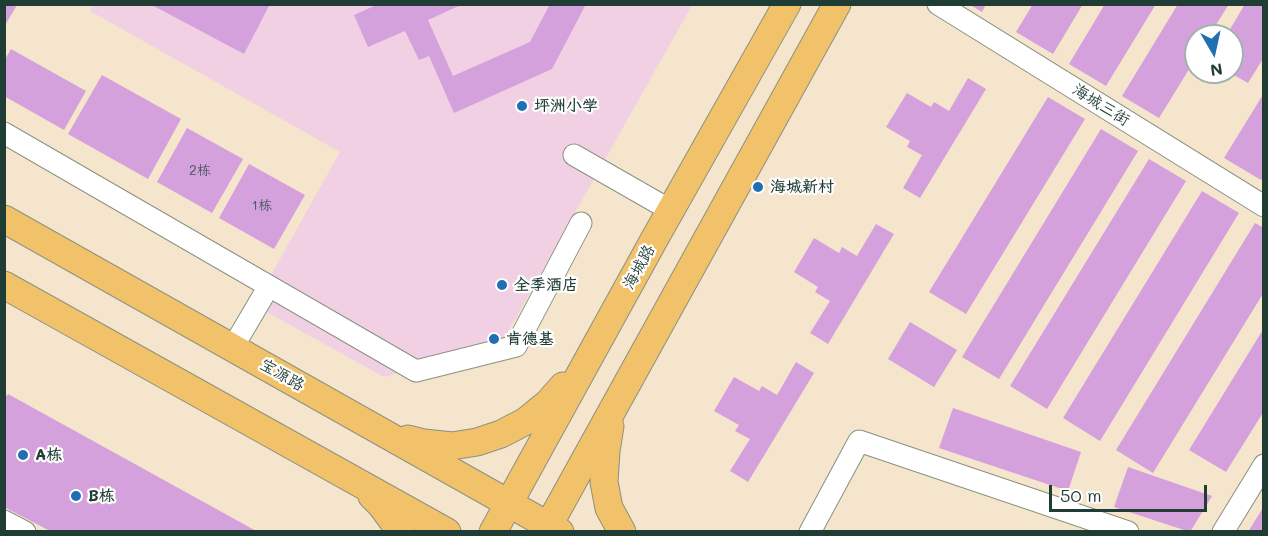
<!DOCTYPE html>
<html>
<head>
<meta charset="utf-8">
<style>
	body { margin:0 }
	#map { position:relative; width:1268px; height:536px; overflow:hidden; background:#f4e5cc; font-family:Mali,sans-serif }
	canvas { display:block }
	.frame { position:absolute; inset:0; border:6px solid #1f3d34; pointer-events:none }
	.north { position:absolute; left:1184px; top:24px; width:60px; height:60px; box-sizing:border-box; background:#fff; border:2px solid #a5b1ae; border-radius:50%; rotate:171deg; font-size:16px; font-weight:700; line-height:24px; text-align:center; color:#1f3d34 }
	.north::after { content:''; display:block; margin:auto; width:21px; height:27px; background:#1f6fb2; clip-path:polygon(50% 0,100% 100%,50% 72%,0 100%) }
	.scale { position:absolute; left:1049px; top:485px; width:158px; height:27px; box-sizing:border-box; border:3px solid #1f3d34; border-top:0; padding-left:8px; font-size:18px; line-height:21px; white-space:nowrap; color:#1f3d34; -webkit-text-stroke:4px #fff; paint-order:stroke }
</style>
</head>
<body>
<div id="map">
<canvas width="1268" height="536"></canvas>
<div class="frame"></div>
<div class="north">N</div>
<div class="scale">50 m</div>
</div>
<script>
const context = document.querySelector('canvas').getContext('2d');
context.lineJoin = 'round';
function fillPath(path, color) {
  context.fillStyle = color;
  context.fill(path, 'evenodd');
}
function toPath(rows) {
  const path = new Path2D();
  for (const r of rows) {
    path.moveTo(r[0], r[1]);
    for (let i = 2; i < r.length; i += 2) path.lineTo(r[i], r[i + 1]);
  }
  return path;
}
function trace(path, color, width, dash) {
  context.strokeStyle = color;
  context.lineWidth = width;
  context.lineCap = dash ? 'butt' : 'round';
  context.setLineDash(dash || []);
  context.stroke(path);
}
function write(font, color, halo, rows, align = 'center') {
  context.font = font + ' Mali,"LXGW WenKai TC",sans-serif';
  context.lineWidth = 4.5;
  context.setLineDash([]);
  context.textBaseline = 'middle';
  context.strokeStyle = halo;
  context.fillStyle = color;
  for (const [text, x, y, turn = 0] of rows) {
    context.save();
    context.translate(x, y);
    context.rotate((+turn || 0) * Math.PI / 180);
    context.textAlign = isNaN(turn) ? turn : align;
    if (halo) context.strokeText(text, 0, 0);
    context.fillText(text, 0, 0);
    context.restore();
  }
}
fillPath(toPath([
	[94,4,692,5,501,344,384,377,254,305,340,152,90,11]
]), '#f1d0e3');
fillPath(toPath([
	[4,4,17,5,4,27],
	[150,4,270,4,244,54],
	[373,4,463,4,428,20,453,76,530,42,550,4,586,4,552,69,454,113,429,56,419,60,405,31,368,47,354,15,374,6],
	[969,4,986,4,982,12],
	[1033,4,1083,4,1053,54,1016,32],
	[1105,4,1156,4,1106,86,1069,64],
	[1178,4,1229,4,1209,36,1196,36,1196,58,1159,118,1122,96],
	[1245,4,1264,4,1264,57,1248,83,1232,74,1232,36,1226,36],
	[11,49,86,91,64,130,4,96,4,61],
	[102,75,181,119,148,179,68,134],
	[968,78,986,89,920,198,903,188,922,155,907,147,910,141,886,127,907,93,931,107,934,102,949,111],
	[1264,93,1264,176,1261,180,1224,158],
	[1048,97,1085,119,966,314,929,292],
	[187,128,243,159,212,213,157,182],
	[1101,129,1138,151,999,379,962,357],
	[1149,159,1186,181,1047,409,1010,386],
	[249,164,305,195,274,249,219,218],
	[1202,191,1239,213,1100,441,1063,418],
	[1255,223,1264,228,1264,292,1153,473,1116,450],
	[876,224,894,234,828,344,810,333,830,301,815,292,818,287,794,272,814,238,839,253,842,247,857,256],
	[910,322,957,350,934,387,888,359],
	[1264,328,1264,411,1226,472,1189,450],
	[796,362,814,373,748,482,730,471,750,439,735,431,739,425,714,411,734,377,759,391,762,386,777,395],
	[8,394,258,532,52,532,4,507,4,399],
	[953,408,1081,452,1068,491,939,448],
	[1128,467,1212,496,1190,532,1114,507],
	[1264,506,1264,532,1248,532]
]), '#d4a1dd');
const minor = toPath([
	[938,4,1264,206],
	[4,133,416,371,516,346,581,223],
	[574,155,670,210],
	[233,347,269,286],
	[4,521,25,532],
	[810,532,859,441,1128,532],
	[1223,532,1264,465]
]);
const major = toPath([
	[4,219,508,503,560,532],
	[4,285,447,532],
	[610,426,606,451,604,482,609,508,622,532],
	[408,439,424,443,452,446,477,442,501,434,526,421,548,403,563,386],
	[372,496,381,505,401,532],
	[493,532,655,238,787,4],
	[545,532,837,4]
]);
trace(minor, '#8a9180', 23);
trace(major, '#8a9180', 29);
trace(minor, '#fff', 21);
trace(major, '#f2c26a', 27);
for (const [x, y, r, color] of [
	[522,106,6,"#1f6fb2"],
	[758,187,6,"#1f6fb2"],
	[502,285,6,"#1f6fb2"],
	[494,339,6,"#1f6fb2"],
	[23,455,6,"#1f6fb2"],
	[76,496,6,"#1f6fb2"]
]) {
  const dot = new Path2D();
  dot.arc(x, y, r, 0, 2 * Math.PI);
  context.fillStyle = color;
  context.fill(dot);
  trace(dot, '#fff', 2);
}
write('14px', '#4c565e', null, [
	["2栋",200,171],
	["1栋",262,206]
]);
write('16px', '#1f3d34', '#fff', [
	["海城三街",1101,105,32],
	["海城路",639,267,-61],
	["宝源路",282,375,30]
]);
write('bold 16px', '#1f3d34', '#fff', [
	["坪洲小学",534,106],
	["海城新村",770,187],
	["全季酒店",514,285],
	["肯德基",506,339],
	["A栋",35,455],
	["B栋",88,496]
], 'left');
</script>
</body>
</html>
